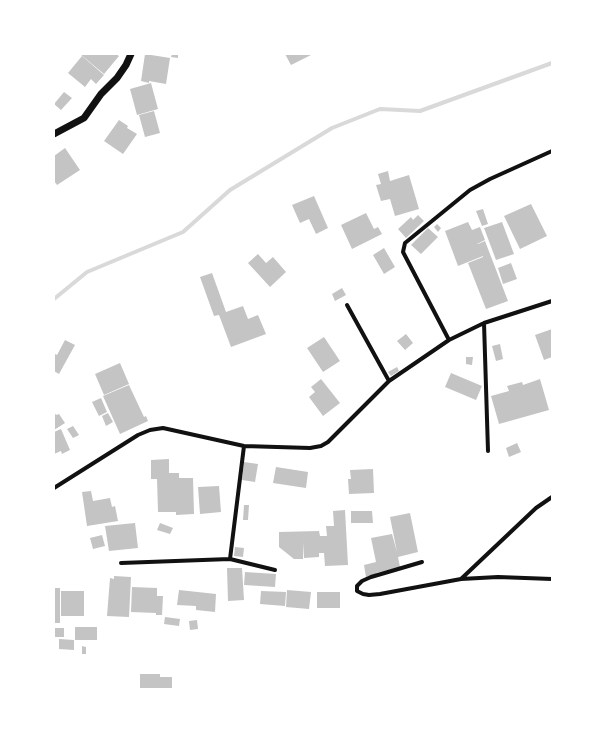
<!DOCTYPE html>
<html>
<head>
<meta charset="utf-8">
<style>
	body { margin:0 }
	#map { position:relative; width:606px; height:744px; overflow:hidden; background:#fff; font-family:Signika,sans-serif }
	canvas { display:block }
	.frame { position:absolute; inset:0; border:55px solid #fff; pointer-events:none }
</style>
</head>
<body>
<div id="map">
<canvas width="606" height="744"></canvas>
<div class="frame"></div>
</div>
<script>
const context = document.querySelector('canvas').getContext('2d');
context.lineJoin = 'round';
function toPath(rows) {
  const path = new Path2D();
  for (const r of rows) {
    path.moveTo(r[0], r[1]);
    for (let i = 2; i < r.length; i += 2) path.lineTo(r[i], r[i + 1]);
  }
  return path;
}
function trace(path, color, width, dash) {
  context.strokeStyle = color;
  context.lineWidth = width;
  context.lineCap = dash ? 'butt' : 'round';
  context.setLineDash(dash || []);
  context.stroke(path);
}
function fillPath(path, color) {
  context.fillStyle = color;
  context.fill(path, 'evenodd');
}
trace(toPath([
	[54,299,87,272,183,232,230,190,332,128,380,109,420,111,552,63]
]), '#d9d9d9', 4);
fillPath(toPath([
	[80,54,116,54,119,56,104,74],
	[145,54,170,58,166,84,149,81,149,83,141,81],
	[172,54,178,54,178,58,171,57],
	[285,54,313,54,291,65],
	[82,56,104,75,96,84,91,79,85,87,68,73],
	[151,83,158,109,137,115,130,89],
	[64,92,72,98,61,110,54,104],
	[154,111,160,133,145,137,139,115],
	[119,120,128,126,127,128,137,134,123,154,104,141],
	[65,148,80,170,57,185,54,181,54,156],
	[388,171,390,181,409,175,419,209,395,216,390,199,381,201,376,185,381,184,378,174],
	[314,196,328,228,316,234,309,219,300,223,292,205],
	[531,204,547,236,520,249,504,216],
	[483,209,488,224,482,226,476,211],
	[366,213,374,229,378,227,382,234,352,249,341,225],
	[418,215,424,221,406,238,398,229,411,217,413,220],
	[468,222,472,230,480,227,485,240,477,244,478,244,485,241,508,301,486,309,468,263,483,257,483,256,458,266,445,231],
	[502,222,514,254,496,260,484,228],
	[437,224,441,228,438,232,434,227],
	[428,228,438,237,421,254,411,245],
	[384,248,395,267,384,274,373,255],
	[258,254,266,263,273,257,286,272,270,287,248,263],
	[511,263,517,279,503,284,498,268],
	[212,273,226,312,243,306,248,319,258,315,266,334,231,347,219,315,214,316,200,277],
	[342,288,346,295,335,301,332,294],
	[552,329,552,357,544,360,535,335],
	[406,334,413,343,405,350,397,341],
	[324,337,340,361,323,372,307,348],
	[65,340,75,345,59,374,54,371,54,356,55,354,57,355],
	[500,344,503,359,496,361,492,346],
	[466,357,473,357,472,365,466,364],
	[120,363,129,384,104,395,95,374],
	[397,367,399,371,391,376,388,372],
	[451,373,482,386,476,400,445,387],
	[321,379,340,403,323,416,309,397,315,392,311,387],
	[540,379,549,410,499,424,491,396,509,391,507,386,522,382,523,385],
	[129,385,144,417,146,416,148,421,120,434,103,396],
	[101,398,107,412,99,416,92,402],
	[54,412,56,415,59,414,65,423,54,430],
	[108,413,113,422,106,426,102,416],
	[73,426,79,435,73,438,67,429],
	[61,429,70,450,62,454,61,451,54,454,54,432],
	[517,443,521,452,509,457,506,448],
	[169,459,169,473,179,473,179,478,193,478,194,514,176,515,176,512,158,512,157,479,151,479,151,460],
	[244,462,258,464,255,482,242,480],
	[276,467,308,472,306,488,273,483],
	[373,469,374,493,349,494,348,479,351,479,350,470],
	[219,486,221,512,200,514,198,487],
	[91,491,93,501,110,498,112,507,115,506,118,521,87,526,82,492],
	[244,505,249,505,248,520,243,520],
	[345,510,348,565,325,566,324,553,319,553,319,557,304,558,303,542,303,559,294,559,279,547,279,532,319,531,320,536,327,536,326,526,334,526,333,511],
	[351,511,372,511,373,523,351,523],
	[410,513,418,552,398,557,400,567,376,573,377,574,366,577,364,565,376,562,371,538,392,534,397,552,390,517],
	[135,523,138,548,109,551,105,526],
	[160,523,173,528,170,534,157,530],
	[102,535,105,546,93,549,90,538],
	[235,547,244,548,243,557,234,556],
	[227,568,242,568,244,600,228,601],
	[245,572,276,574,275,587,244,585],
	[114,576,131,577,129,617,107,616,110,578,114,579],
	[132,587,157,588,157,596,163,596,162,615,156,615,156,613,131,612],
	[54,588,60,588,60,623,54,623],
	[179,590,216,594,215,612,196,610,196,606,177,605],
	[287,590,311,592,309,609,286,607],
	[61,591,84,591,84,616,61,616],
	[261,591,286,592,285,606,260,604],
	[317,592,340,592,340,608,317,608],
	[165,617,180,619,179,626,164,624],
	[197,620,198,629,190,630,189,621],
	[75,627,97,627,97,640,75,640],
	[54,628,64,628,64,637,54,637],
	[59,639,74,640,74,650,59,649],
	[82,646,86,647,86,654,82,654],
	[140,674,160,674,160,677,172,677,172,688,140,688]
]), '#c4c4c4');
trace(toPath([
	[347,305,389,381],
	[484,323,488,451],
	[449,340,403,252,405,243,470,190,490,179,552,151],
	[54,488,138,435,150,430,163,428,244,446,310,448,321,446,328,442,389,381,449,340,484,323,552,301],
	[230,559,244,446],
	[422,562,371,577,362,581,357,586,357,591,363,594,369,595,380,594,461,579,498,577,552,579],
	[121,563,230,559,275,570],
	[461,579,536,508,552,497]
]), '#111', 4);
trace(toPath([
	[54,134,84,118,101,94,117,78,126,65,131,54]
]), '#111', 7);
</script>
</body>
</html>
